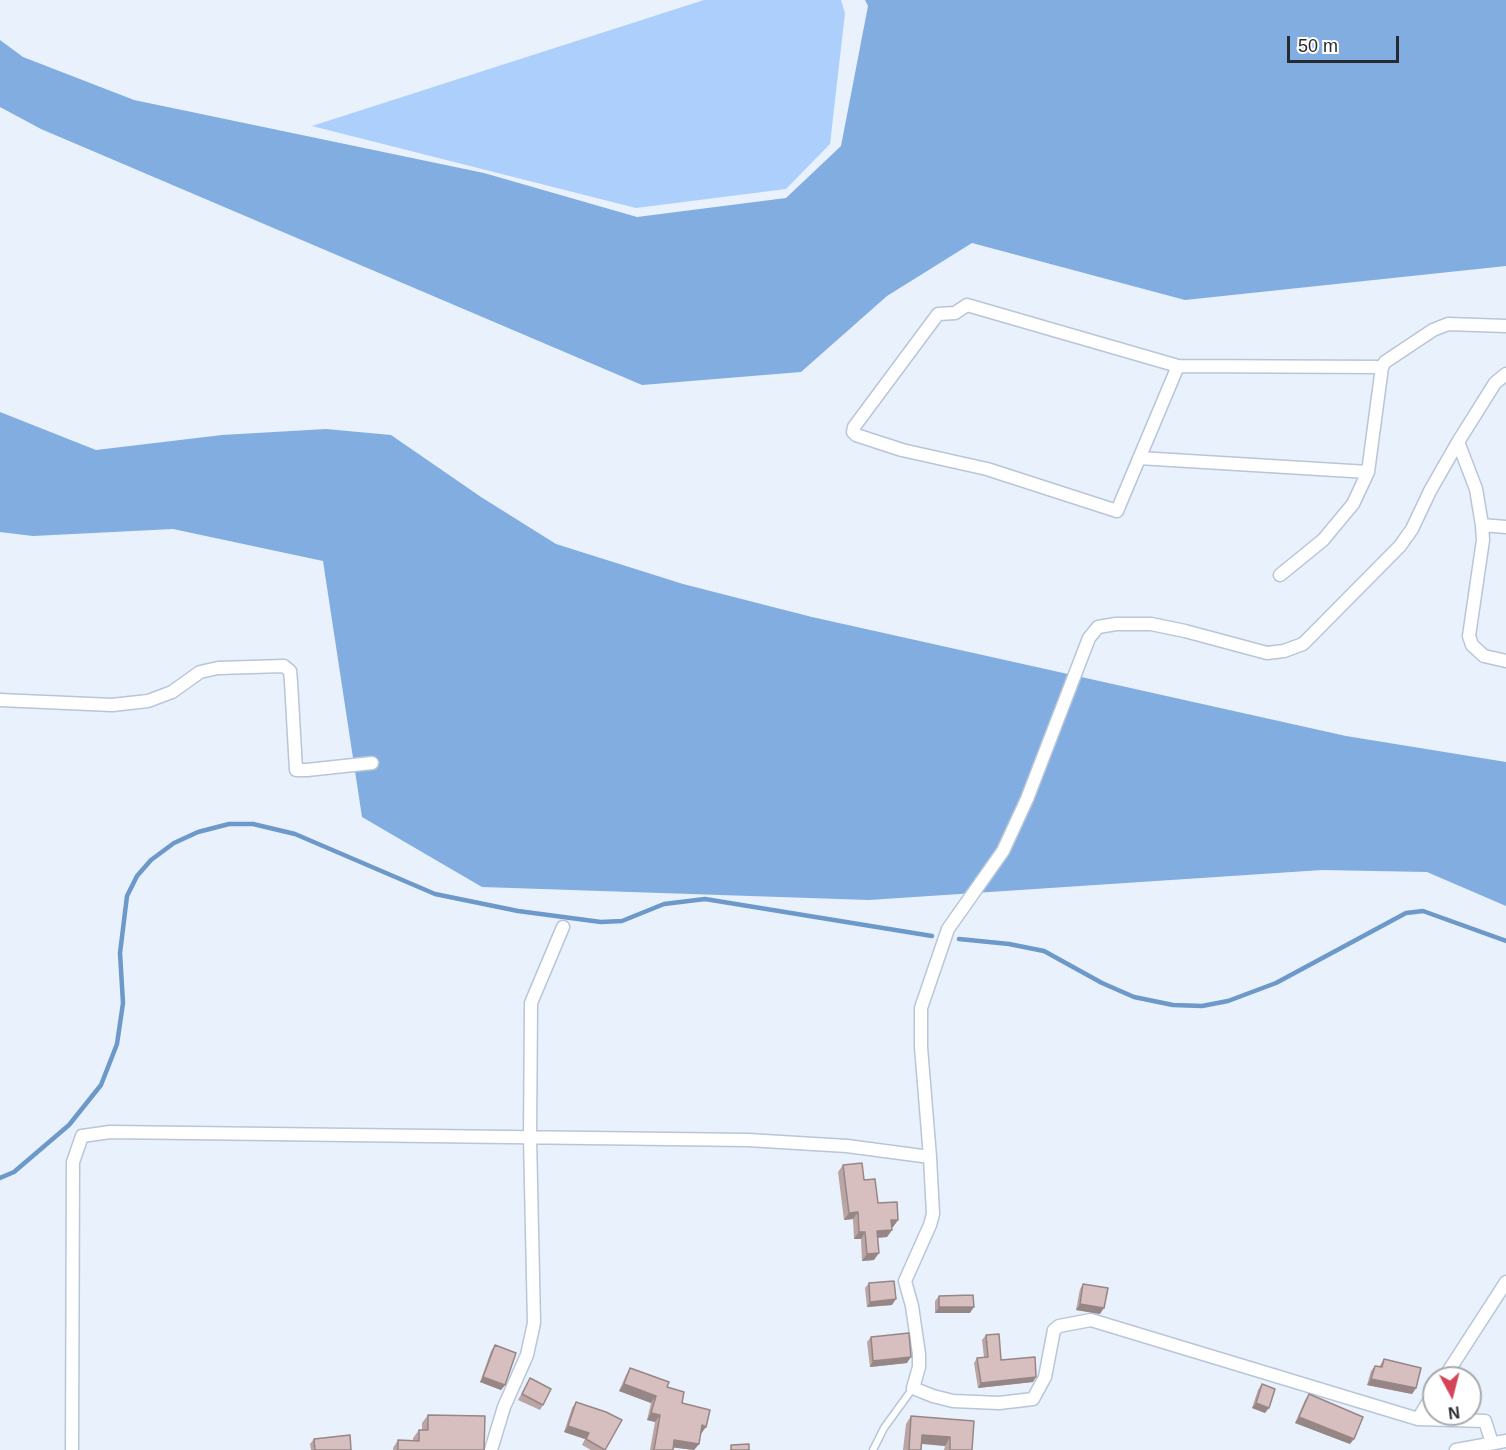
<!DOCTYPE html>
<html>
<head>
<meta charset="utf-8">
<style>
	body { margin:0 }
	#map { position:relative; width:1506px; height:1450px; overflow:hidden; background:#e8f1fc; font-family:Helvetica,sans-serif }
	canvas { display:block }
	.north { position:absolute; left:1422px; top:1366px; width:60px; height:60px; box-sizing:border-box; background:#fff; border:2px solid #a8aaad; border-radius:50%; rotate:173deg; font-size:16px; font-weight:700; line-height:24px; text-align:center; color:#252b31 }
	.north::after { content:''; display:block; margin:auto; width:21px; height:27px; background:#d54459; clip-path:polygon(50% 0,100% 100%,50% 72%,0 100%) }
	.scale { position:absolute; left:1287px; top:36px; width:112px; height:27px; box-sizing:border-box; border:3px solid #252b31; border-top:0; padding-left:8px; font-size:18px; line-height:21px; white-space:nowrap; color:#252b31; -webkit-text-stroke:4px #fff; paint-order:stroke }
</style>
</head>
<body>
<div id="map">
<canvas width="1506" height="1450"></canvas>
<div class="north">N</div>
<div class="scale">50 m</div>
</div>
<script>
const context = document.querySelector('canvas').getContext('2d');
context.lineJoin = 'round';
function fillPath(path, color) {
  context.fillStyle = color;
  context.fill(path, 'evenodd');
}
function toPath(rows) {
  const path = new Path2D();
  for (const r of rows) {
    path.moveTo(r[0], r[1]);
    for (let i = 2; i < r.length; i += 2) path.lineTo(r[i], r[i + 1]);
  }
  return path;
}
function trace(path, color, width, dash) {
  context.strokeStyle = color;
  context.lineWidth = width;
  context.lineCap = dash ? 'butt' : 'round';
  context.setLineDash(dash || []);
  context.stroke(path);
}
fillPath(toPath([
	[704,0,841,0,845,13,830,144,786,189,636,208,312,126]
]), '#acd0fb');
fillPath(toPath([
	[865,0,1506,0,1506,266,1185,300,972,243,887,296,801,372,642,385,41,129,0,107,0,40,23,57,134,100,484,173,637,217,786,198,841,146,868,6],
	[0,412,96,450,222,435,326,429,391,435,481,497,556,544,683,584,812,617,1346,736,1506,762,1506,906,1427,872,1322,870,869,900,482,887,362,817,323,561,173,529,33,536,0,532]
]), '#82ade1');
trace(toPath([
	[959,939,1009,944,1044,951,1102,983,1134,997,1173,1005,1202,1006,1228,1001,1276,983,1406,913,1423,911,1506,941],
	[0,1178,14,1172,69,1125,101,1085,117,1044,123,1003,120,953,127,896,137,876,151,860,174,843,198,832,229,824,253,824,295,834,435,894,518,911,601,922,622,921,664,904,705,899,932,936]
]), '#6d98ca', 4.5);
const lane = toPath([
	[873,1450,884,1428,913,1388]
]);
const street = toPath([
	[1178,366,1117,511,987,469,902,450,856,435,853,432,854,427,938,314,955,313,967,305,1178,366,1382,367],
	[1458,442,1476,489,1482,525,1483,540,1469,636,1472,645,1484,656,1506,661],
	[1139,458,1368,472],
	[1482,525,1506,527],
	[1280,575,1323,540,1353,504,1368,472,1382,367,1385,362,1433,330,1448,324,1506,326],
	[0,700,112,705,148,701,172,692,200,672,218,668,284,666,290,671,291,682,296,770,307,770,372,763],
	[1444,1378,1506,1282],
	[1418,1419,1434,1393],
	[1492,1443,1485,1421,1418,1419,1091,1320,1059,1326,1054,1330,1045,1377,1033,1399,999,1403,953,1401,933,1396,913,1388,919,1367,919,1354,912,1306,905,1281,930,1225,933,1214,930,1157,921,1047,921,1008,948,929,1003,851,1027,799,1089,638,1098,627,1116,624,1151,624,1185,631,1267,653,1284,651,1303,644,1400,546,1412,529,1430,491,1458,442,1495,383,1506,374],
	[72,1450,73,1162,82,1136,110,1132,748,1140,847,1146,930,1157],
	[491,1450,504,1407,527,1355,534,1323,530,1137,531,1003,563,927],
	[1456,1450,1506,1441]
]);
trace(lane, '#b8c6d8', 9);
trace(street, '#b8c6d8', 15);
trace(lane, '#fff', 6);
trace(street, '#fff', 12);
fillPath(toPath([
	[843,1165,864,1180,878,1203,898,1220,893,1227,891,1227,892,1230,887,1237,877,1238,874,1260,862,1261,861,1239,854,1239,853,1219,844,1220,838,1172],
	[869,1283,892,1305,867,1307,865,1288],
	[1083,1284,1100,1314,1076,1310,1080,1289],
	[939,1296,970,1313,935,1313,935,1301],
	[986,1335,1001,1360,1033,1382,978,1388,974,1363,977,1358,984,1357,982,1340],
	[871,1337,907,1363,870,1367,867,1342],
	[495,1345,505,1385,501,1390,480,1382,491,1351],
	[1384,1359,1416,1388,1412,1394,1367,1385,1371,1371,1375,1366,1379,1367],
	[630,1368,667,1387,682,1403,701,1434,700,1433,699,1444,694,1450,673,1447,673,1450,650,1450,655,1422,647,1420,651,1403,619,1391,626,1375],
	[530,1378,543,1405,540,1410,518,1400],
	[1262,1384,1265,1413,1252,1408,1258,1390],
	[1309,1394,1350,1444,1295,1423,1305,1400],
	[576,1402,605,1450,591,1450,582,1445,585,1439,564,1432,572,1408],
	[428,1415,484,1450,393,1450,393,1448,398,1440,413,1440,413,1438,419,1430,422,1430,422,1423],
	[911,1416,972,1450,944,1450,945,1446,921,1444,921,1450,903,1450,906,1424],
	[314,1439,351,1450,311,1450,310,1444]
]), '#baa4a4');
fillPath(toPath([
	[858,1212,853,1219,844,1220,849,1213],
	[891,1220,898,1220,893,1227,886,1227],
	[892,1230,887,1237,872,1238,877,1231],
	[859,1232,865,1232,861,1239,854,1239],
	[879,1253,874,1260,862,1261,867,1254],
	[896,1299,892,1305,867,1307,870,1302],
	[1080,1304,1104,1308,1100,1314,1076,1310],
	[939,1307,974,1307,970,1313,935,1313],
	[911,1357,907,1363,870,1367,873,1361],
	[483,1377,505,1385,501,1390,480,1382],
	[1036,1377,1033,1382,978,1388,981,1383],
	[1371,1379,1416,1388,1412,1394,1367,1385],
	[624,1384,656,1396,651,1403,619,1391],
	[1256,1403,1269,1408,1265,1413,1252,1408],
	[651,1413,660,1415,655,1422,647,1420],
	[1299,1417,1354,1439,1350,1444,1295,1423],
	[702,1425,706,1427,701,1434,697,1432],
	[568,1426,589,1433,585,1439,564,1432],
	[922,1435,950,1437,945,1446,916,1443],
	[674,1440,699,1444,694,1450,669,1447]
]), '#978686');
const building = toPath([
	[862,1163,864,1180,875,1179,878,1203,897,1202,898,1220,891,1220,892,1230,877,1231,879,1253,867,1254,865,1232,859,1232,858,1212,849,1213,843,1165,862,1163],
	[894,1281,896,1299,870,1302,869,1283,894,1281],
	[1083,1284,1108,1288,1104,1308,1080,1304,1083,1284],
	[973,1295,974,1307,939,1307,939,1296,973,1295],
	[909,1333,911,1357,873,1361,871,1337,909,1333],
	[999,1334,1001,1360,1035,1357,1036,1377,981,1383,977,1358,988,1357,986,1335,999,1334],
	[495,1345,516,1353,505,1385,483,1377,495,1345],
	[1384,1359,1421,1368,1416,1388,1371,1379,1375,1366,1382,1367,1384,1359],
	[630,1368,669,1382,667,1387,684,1392,682,1403,710,1410,706,1427,702,1425,699,1444,674,1440,673,1450,654,1450,660,1415,651,1413,656,1396,624,1384,630,1368],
	[530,1378,551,1389,543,1405,522,1394,530,1378],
	[1262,1384,1275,1389,1269,1408,1256,1403,1262,1384],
	[1309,1394,1363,1417,1354,1439,1299,1417,1309,1394],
	[576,1402,606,1412,622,1420,605,1450,586,1439,589,1433,568,1426,576,1402],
	[428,1415,485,1416,484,1450,398,1450,398,1440,419,1441,419,1430,428,1430,428,1415],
	[911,1416,974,1421,972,1450,950,1450,950,1437,922,1435,921,1450,909,1450,911,1416],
	[350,1435,351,1450,315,1450,314,1439,350,1435],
	[749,1444,749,1450,731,1450,731,1445,749,1444]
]);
fillPath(building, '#d8bfbf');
trace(building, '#978686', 1.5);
</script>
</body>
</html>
